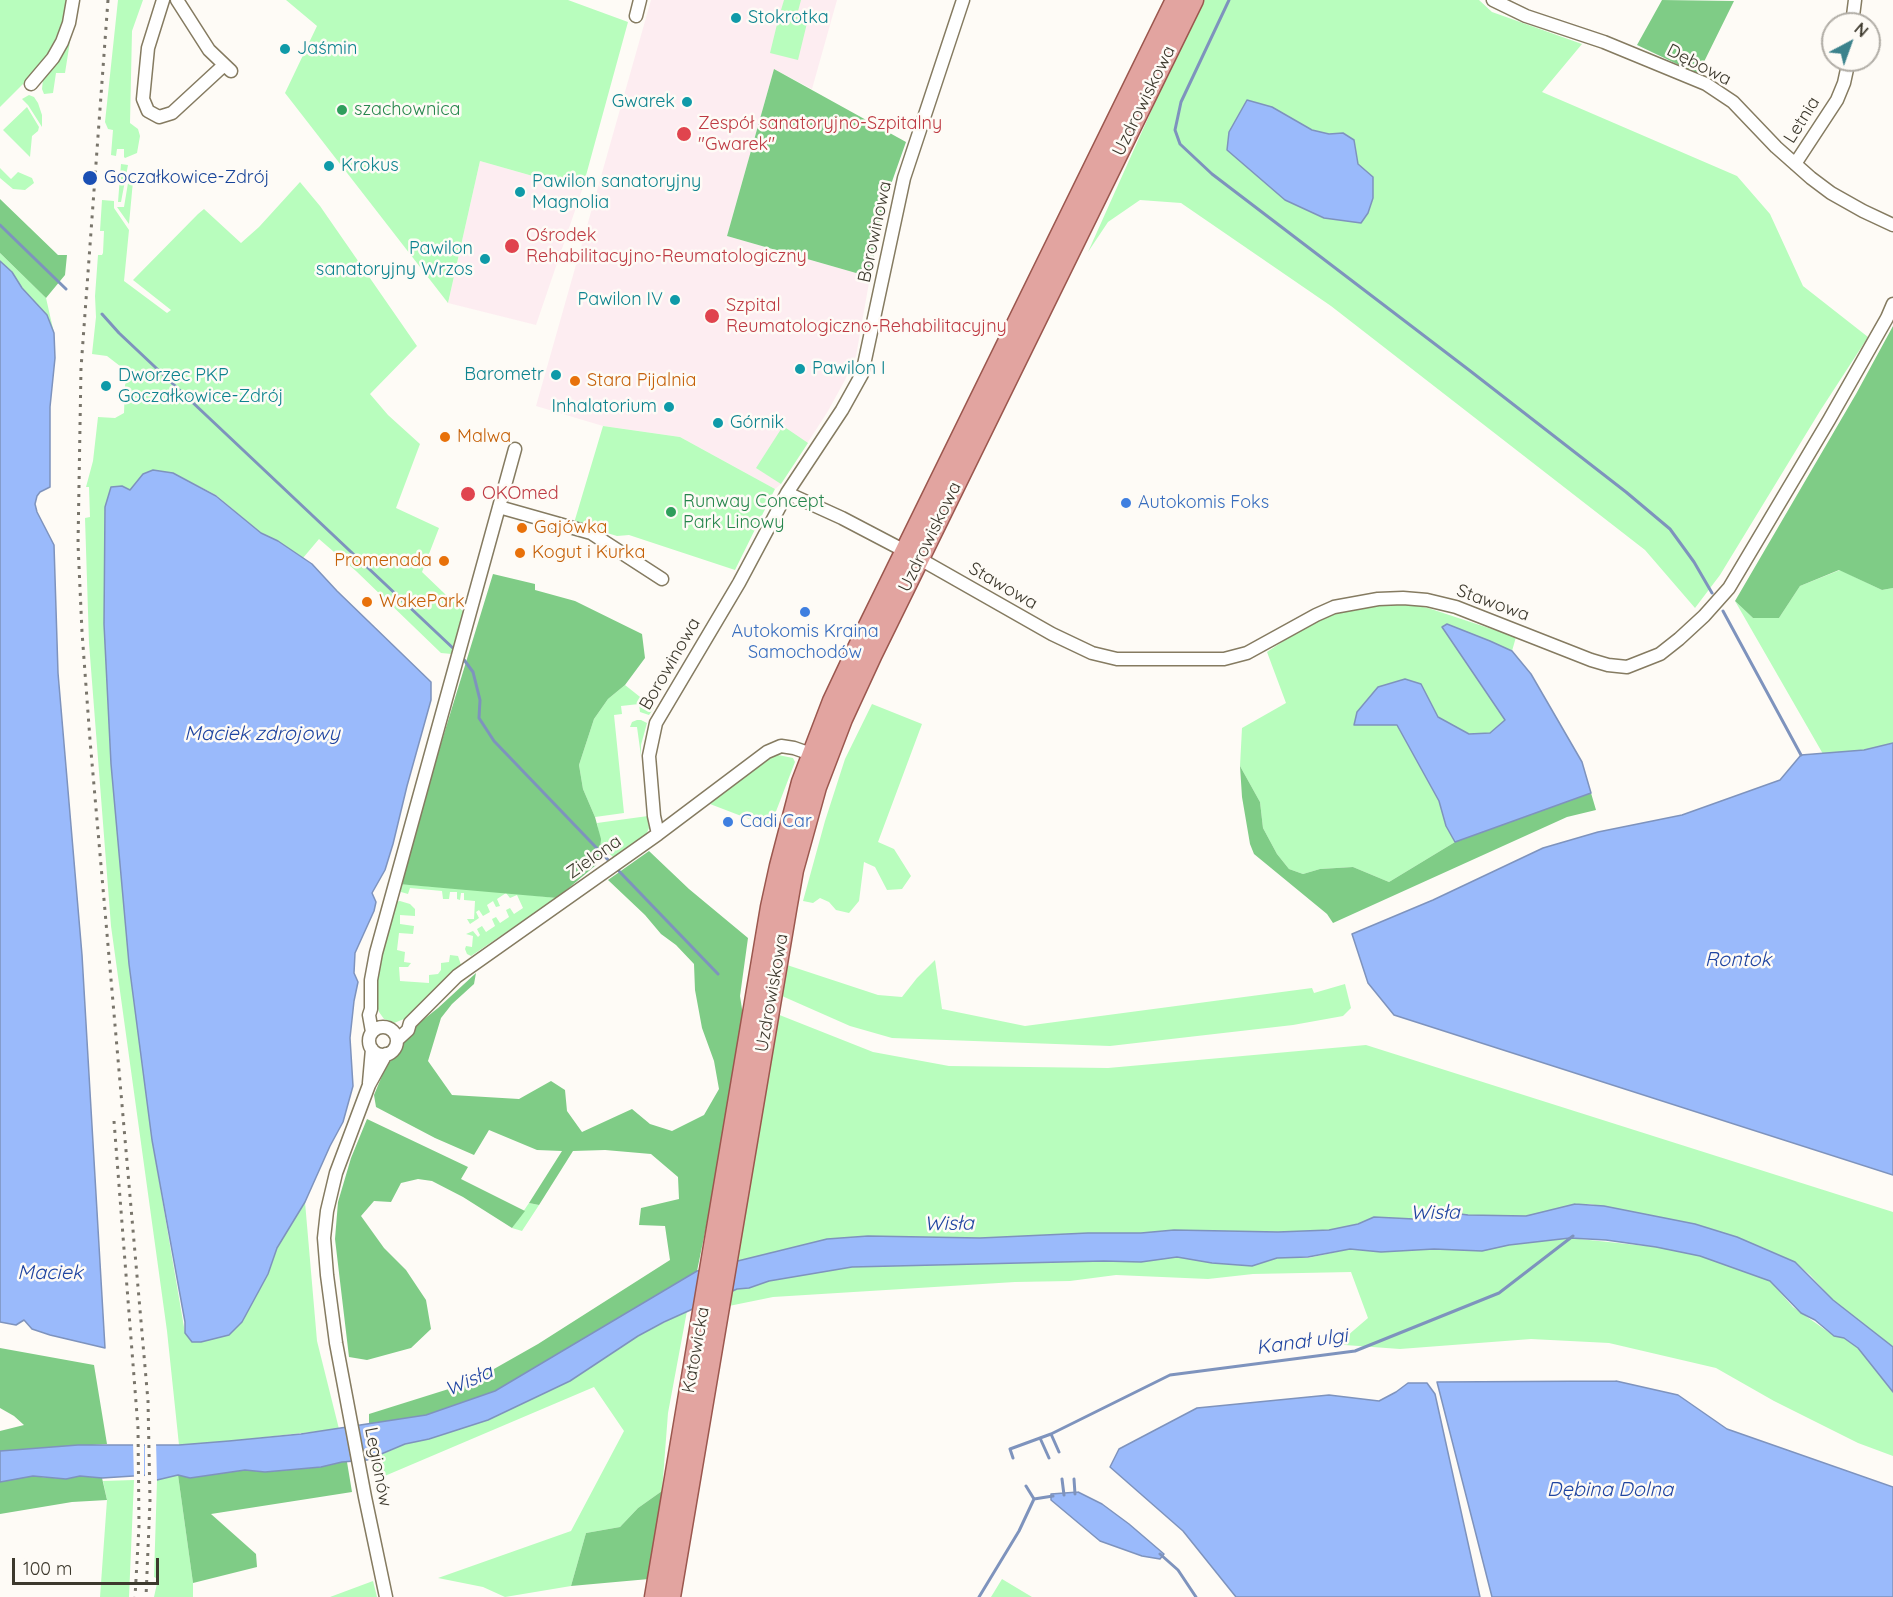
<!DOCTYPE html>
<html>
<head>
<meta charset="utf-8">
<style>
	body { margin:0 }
	#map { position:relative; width:1893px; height:1597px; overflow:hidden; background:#fefbf6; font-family:Quicksand,sans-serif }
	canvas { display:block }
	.north { position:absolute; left:1821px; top:12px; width:60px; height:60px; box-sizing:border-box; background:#fefbf6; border:2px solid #b1ada6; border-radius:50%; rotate:41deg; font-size:16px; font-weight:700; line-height:24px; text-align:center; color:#3d392d }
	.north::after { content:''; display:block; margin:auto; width:21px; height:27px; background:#3b828c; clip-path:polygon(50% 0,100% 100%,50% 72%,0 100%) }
	.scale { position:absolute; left:12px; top:1558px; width:147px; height:27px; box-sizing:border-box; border:3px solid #3d392d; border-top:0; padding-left:8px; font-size:18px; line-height:21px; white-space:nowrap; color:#3d392d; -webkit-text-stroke:4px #fefbf6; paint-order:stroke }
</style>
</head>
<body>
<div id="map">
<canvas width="1893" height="1597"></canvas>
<div class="north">N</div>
<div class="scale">100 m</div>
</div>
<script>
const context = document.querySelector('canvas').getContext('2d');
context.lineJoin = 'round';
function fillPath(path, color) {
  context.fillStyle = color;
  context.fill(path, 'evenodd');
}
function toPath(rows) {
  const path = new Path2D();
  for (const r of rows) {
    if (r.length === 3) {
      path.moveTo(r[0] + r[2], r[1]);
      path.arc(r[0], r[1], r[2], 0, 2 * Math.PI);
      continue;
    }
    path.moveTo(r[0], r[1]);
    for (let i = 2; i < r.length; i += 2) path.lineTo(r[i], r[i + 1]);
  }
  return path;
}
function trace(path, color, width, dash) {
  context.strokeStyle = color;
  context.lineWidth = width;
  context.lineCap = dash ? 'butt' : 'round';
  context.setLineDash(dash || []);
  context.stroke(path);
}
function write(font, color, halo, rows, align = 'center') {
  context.font = font + ' Quicksand,sans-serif';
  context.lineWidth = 5;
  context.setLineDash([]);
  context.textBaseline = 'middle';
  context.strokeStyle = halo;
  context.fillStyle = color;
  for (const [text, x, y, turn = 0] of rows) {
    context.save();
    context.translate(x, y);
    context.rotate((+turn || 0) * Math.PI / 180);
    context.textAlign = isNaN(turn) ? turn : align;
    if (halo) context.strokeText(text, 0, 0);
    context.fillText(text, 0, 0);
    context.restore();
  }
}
fillPath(toPath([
	[651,0,837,0,812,89,774,69,727,236,870,277,856,356,845,380,828,411,781,484,775,489,680,437,603,426,536,406],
	[480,161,582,190,536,325,448,303]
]), '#fdedf1');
fillPath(toPath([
	[0,0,66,0,64,19,49,53,28,79,0,107],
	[118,0,143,0,132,31,130,123,138,129,140,136,137,153,125,158,124,157,124,149,117,149,116,156,111,155,113,130,108,129,105,122],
	[286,0,568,0,628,22,582,190,480,161,448,303,285,93,317,26],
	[784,0,801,0,797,15,781,10],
	[1201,0,1479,0,1492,12,1582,44,1542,92,1737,176,1770,214,1803,286,1868,337,1820,411,1720,575,1695,608,1645,550,1331,306,1181,203,1140,200,1108,222,1088,252],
	[1272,107,1312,130,1329,134,1343,133,1354,140,1358,164,1373,178,1373,198,1368,213],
	[780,12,808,19,798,60,770,53],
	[74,16,65,73,56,73,53,93,44,94,42,89,43,79],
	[29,95,34,97,38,103,42,115,42,127,28,105,22,99],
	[27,107,39,127,38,131,32,136,30,157,3,130],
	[121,164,128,165,121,202,118,202],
	[0,168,11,179,18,172,32,178,34,183,25,190,13,189,0,178],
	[130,171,133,181,129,224,117,207,124,207],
	[300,182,320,206,417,346,370,394,388,415,420,444,396,508,439,528,422,572,468,616,460,639,452,654,441,653,356,571,319,539,303,558,278,541,261,533,216,495,173,473,143,474,130,491,122,486,111,488,105,507,104,624,111,764,129,964,152,1140,185,1333,258,1289,268,1274,277,1248,305,1202,317,1341,339,1429,229,1441,179,1445,167,1331,111,926,89,643,85,518,90,517,89,487,86,487,93,461,98,417,115,418,124,413,125,385,129,373,107,356,92,354,96,317,95,296,98,255,102,255,103,253,104,231,100,231,102,200,114,201,114,208,129,230,124,281,167,313,171,310,133,280,198,214,204,209,241,243,259,227],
	[0,253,46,298,54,333,47,315,22,288,12,272,0,261],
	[603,426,680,437,775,489,735,570,629,535,617,536,574,523],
	[783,426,808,443,781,484,756,468],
	[1840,570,1882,590,1893,588,1893,743,1864,750,1823,754,1735,601,1753,618,1779,618,1800,586],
	[1383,603,1407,604,1428,608,1516,637,1512,651,1490,641,1447,624,1442,627,1505,720,1490,733,1469,734,1438,717,1421,684,1354,725,1397,725,1439,801,1446,826,1455,842,1389,882,1353,867,1320,869,1303,874,1289,869,1277,854,1263,828,1260,802,1240,766,1242,728,1286,703,1267,652,1294,634,1322,618,1351,608],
	[625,685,654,708,649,715,640,712,639,704,621,706,622,714,614,715,624,813,595,817,583,789,579,765,594,719,608,699],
	[872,704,922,724,878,842,894,849,911,876,902,889,887,890,875,867,864,862,859,901,849,913,836,910,829,902,820,898,813,903,803,901,825,821,845,759],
	[637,720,641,720,647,723,641,745,641,756,637,727,630,727,632,722],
	[778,755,793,758,795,762,770,827,710,804,765,759],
	[648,816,649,828,646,835,614,858,601,845,597,823],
	[398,884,491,891,557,898,471,956,467,954,465,949,466,946,472,947,473,936,466,934,473,931,478,937,480,935,477,929,482,926,486,932,495,926,492,919,496,917,500,923,509,917,506,910,510,908,514,914,523,908,517,895,510,898,506,893,497,899,500,906,496,907,493,901,487,905,490,912,483,916,479,910,476,912,479,918,470,924,467,919,474,919,475,901,464,900,464,893,461,893,460,900,457,899,457,892,450,892,449,899,443,899,442,891,410,888,408,894,401,892],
	[400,901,410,904,415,909,415,916,400,915,400,924,414,926,413,934,399,933,397,950,405,952,404,962,411,963,408,967,399,967,400,981,429,983,429,975,438,974,441,970,441,963,449,962,450,955,458,956,461,965,409,1017,394,1023,384,1019,379,1012,377,1005,376,986,378,966,395,902],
	[935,960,942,1009,1025,1026,1312,988,1314,993,1345,984,1351,1008,1343,1016,1293,1025,1110,1046,892,1038,850,1026,782,996,787,965,878,995,902,997,917,978],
	[777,1014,873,1052,949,1066,1108,1068,1366,1045,1893,1212,1893,1347,1833,1300,1810,1275,1795,1262,1786,1258,1737,1237,1695,1224,1590,1204,1575,1204,1526,1216,1468,1215,1440,1211,1422,1214,1414,1219,1374,1217,1358,1224,1329,1230,1278,1232,1174,1230,1141,1233,1088,1233,980,1238,868,1236,827,1239,733,1262],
	[529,1203,539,1205,522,1231,512,1228],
	[1570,1238,1656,1247,1700,1256,1770,1281,1793,1307,1834,1336,1844,1338,1858,1348,1893,1392,1893,1456,1858,1443,1774,1401,1716,1368,1609,1343,1531,1339,1400,1349,1331,1344,1347,1336,1368,1318,1351,1272,1253,1274,1208,1279,1116,1275,1070,1281,1015,1282,773,1297,724,1307,727,1294,737,1289,749,1288,769,1281,852,1267,1104,1261,1141,1262,1177,1257,1212,1263,1252,1266,1277,1258,1308,1258,1350,1249,1381,1252,1434,1249,1482,1251,1509,1245],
	[687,1311,668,1413,662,1491,638,1508,620,1527,586,1533,571,1586,505,1597,483,1587,438,1578,571,1531,624,1431,594,1387,380,1478,374,1458,405,1444,429,1439,488,1420,570,1381,638,1336],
	[178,1475,193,1583,193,1597,154,1597,158,1579,154,1577,157,1480],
	[134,1480,129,1597,100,1597,107,1500,103,1481],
	[1002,1579,1032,1597,991,1597],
	[373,1581,377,1597,330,1597]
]), '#b8fdbd');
fillPath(toPath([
	[1662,0,1734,1,1698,74,1637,45],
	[774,69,906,142,883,207,870,277,727,236],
	[0,199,58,255,67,255,65,275,46,298,0,253],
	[1893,326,1893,588,1882,590,1839,570,1800,586,1779,618,1753,618,1735,601,1856,394],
	[493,574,535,584,535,590,575,601,642,634,645,658,625,685,608,699,594,719,579,765,583,789,595,817,601,839,600,853,596,865,557,898,398,884],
	[1240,766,1260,802,1263,828,1277,854,1289,869,1303,874,1320,869,1353,867,1389,882,1455,842,1591,793,1596,810,1567,817,1333,923,1327,914,1254,854,1250,844,1242,797],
	[649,851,689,889,748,938,740,996,744,1022,731,1106,697,1271,495,1391,426,1415,369,1424,369,1414,471,1382,538,1344,670,1260,665,1226,639,1225,641,1208,679,1199,678,1177,651,1154,605,1150,573,1151,539,1205,529,1203,562,1151,537,1150,489,1130,474,1155,435,1138,376,1107,374,1095,387,1064,398,1055,404,1044,404,1035,438,1008,476,973,474,984,452,1004,441,1018,428,1061,452,1095,519,1099,551,1081,565,1090,567,1111,582,1132,632,1109,650,1124,672,1131,704,1115,719,1089,714,1061,702,1028,695,990,694,964,676,945,661,934,645,915,608,880],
	[367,1119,468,1167,461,1179,525,1211,512,1228,463,1197,432,1181,418,1179,401,1183,391,1202,374,1201,361,1216,384,1248,406,1270,426,1300,431,1329,411,1348,367,1360,349,1357,335,1239,338,1202,351,1158],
	[0,1348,94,1365,107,1444,0,1451,0,1431,24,1425,14,1416,0,1408],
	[342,1462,347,1462,352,1492,211,1514,256,1554,257,1567,193,1583,178,1475,190,1478,245,1470,265,1472,321,1467],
	[28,1476,66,1479,80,1476,102,1478,107,1500,72,1502,0,1514,0,1482],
	[662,1491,649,1579,571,1586,586,1533,620,1527,638,1508]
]), '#7fcc86');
const water = toPath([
	[1247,100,1272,107,1312,130,1329,134,1343,133,1354,140,1358,164,1373,177,1373,198,1368,213,1361,223,1324,218,1285,200,1227,150,1229,132,1247,100],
	[0,261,12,272,22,288,47,315,54,333,55,358,50,407,50,487,40,492,37,496,35,504,37,512,54,545,58,673,82,955,105,1348,50,1335,32,1329,24,1320,16,1325,0,1322,0,261],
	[153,470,173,473,216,496,261,533,278,541,312,564,337,591,431,682,431,700,407,786,393,844,385,870,372,893,376,902,374,911,355,953,354,973,358,982,354,1001,350,1038,353,1086,343,1122,330,1146,305,1202,277,1248,268,1274,242,1322,229,1335,201,1342,192,1342,185,1333,185,1322,152,1140,129,964,111,764,104,624,105,507,111,487,122,486,130,490,143,474,153,470],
	[1447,624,1490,641,1512,651,1531,674,1582,762,1591,793,1455,842,1446,826,1439,801,1397,725,1354,725,1357,712,1378,687,1405,679,1421,684,1438,717,1469,734,1490,733,1505,720,1442,627,1447,624],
	[1893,743,1893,1175,1394,1015,1368,983,1352,934,1433,900,1543,848,1598,832,1682,815,1780,780,1801,755,1864,750,1893,743],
	[1575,1204,1604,1206,1695,1224,1737,1237,1795,1262,1833,1300,1893,1347,1893,1392,1858,1348,1844,1338,1834,1336,1815,1320,1801,1313,1770,1281,1700,1256,1656,1247,1606,1240,1570,1238,1509,1245,1482,1251,1434,1249,1381,1252,1350,1249,1308,1257,1277,1258,1252,1266,1212,1263,1177,1257,1141,1262,1104,1261,852,1267,769,1281,749,1288,737,1289,664,1322,638,1336,570,1381,488,1420,429,1439,405,1444,367,1460,342,1462,321,1467,265,1472,245,1470,190,1478,178,1475,157,1480,149,1475,102,1478,80,1476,66,1479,33,1476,0,1482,0,1451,78,1445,179,1445,229,1441,301,1434,426,1415,495,1391,697,1271,827,1239,868,1236,980,1238,1088,1233,1141,1233,1174,1230,1278,1232,1329,1230,1358,1224,1374,1217,1414,1219,1430,1210,1468,1215,1526,1216,1575,1204],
	[1616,1381,1678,1395,1727,1429,1893,1487,1893,1597,1492,1597,1437,1382,1616,1381],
	[1408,1383,1427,1383,1435,1394,1480,1597,1236,1597,1183,1531,1110,1467,1119,1449,1197,1408,1329,1395,1379,1401,1396,1392,1408,1383],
	[1078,1492,1102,1504,1129,1524,1164,1554,1160,1559,1142,1556,1100,1541,1051,1500,1051,1494,1078,1492]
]);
fillPath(water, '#9abafb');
trace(water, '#7e93bd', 1.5);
fillPath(toPath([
	[133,1441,144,1441,144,1479,134,1480],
	[145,1441,156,1441,157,1483,149,1478,145,1479]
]), '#fefbf6');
trace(toPath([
	[1229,0,1181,102,1175,130,1180,144,1212,174,1469,370,1626,492,1670,529,1694,562,1712,593],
	[0,225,66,289],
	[102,314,119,333,455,650],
	[1723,611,1801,755],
	[462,657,473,672,480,700,479,718,494,741,612,864],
	[617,869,718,974],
	[1051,1434,1059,1452],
	[1040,1438,1049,1458],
	[1013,1458,1010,1449,1051,1434,1170,1375,1355,1351,1499,1293,1573,1236],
	[1062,1479,1064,1495],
	[1074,1479,1075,1494],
	[1026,1486,1034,1499],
	[1034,1499,1053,1496],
	[1160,1554,1178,1570,1196,1597],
	[979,1597,1019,1531,1034,1499]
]), '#7e93bd', 3);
const street = toPath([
	[163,0,148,48,143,99,148,111,159,117,172,113,223,66],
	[177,0,209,50,231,71],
	[1493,0,1526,16,1604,42,1706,84,1733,102,1776,147,1811,178,1831,193,1863,211,1893,225],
	[636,16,640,0],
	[1852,24,1855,0],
	[31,84,53,58,62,42,69,23,73,0],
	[1795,164,1837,100,1844,83,1849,60],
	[787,493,842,518,905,551],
	[499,507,591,533,662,579],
	[920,559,1052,634,1092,653,1117,659,1224,659,1247,653,1316,615,1334,607,1378,599,1403,598,1427,600,1456,607,1591,660,1608,665,1627,667,1660,654,1679,639,1704,616,1729,588,1829,420,1887,318,1893,304],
	[658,834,654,816,649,756,656,723,739,583,787,493,842,410,862,374,904,178,963,0],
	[383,1041,14],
	[372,1032,369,1015,371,1009,371,980,376,953,515,449],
	[397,1040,408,1030,410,1023,457,976,658,834,767,752,781,746,794,748,811,754],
	[386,1054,369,1085,336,1173,327,1211,324,1238,327,1275,336,1343,365,1497,386,1597],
	[369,1083,372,1049]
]);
const primary = toPath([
	[654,1597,770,907,779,866,801,782,832,701,857,648,1175,0],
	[671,1597,787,910,794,870,817,787,843,719,873,654,1194,0]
]);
trace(street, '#857b61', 15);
trace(primary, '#9b574e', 21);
trace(street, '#fff', 12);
trace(primary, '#e2a4a0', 18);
trace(toPath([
	[108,0,81,368,78,544,82,632,90,740,148,1401,150,1501,146,1597],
	[114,1121,138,1428,139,1526,135,1597]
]), '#79756b', 3, [3, 6]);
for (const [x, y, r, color] of [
	[736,18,6,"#0f9aa8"],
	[285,49,6,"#0f9aa8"],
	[687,102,6,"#0f9aa8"],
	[342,110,6,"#2e9e5b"],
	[684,134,8,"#e0444e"],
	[329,166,6,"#0f9aa8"],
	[90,178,8,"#1a4fb4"],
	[520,192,6,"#0f9aa8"],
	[512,246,8,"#e0444e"],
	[485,259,6,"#0f9aa8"],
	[675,300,6,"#0f9aa8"],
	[712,316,8,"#e0444e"],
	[800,369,6,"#0f9aa8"],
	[556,375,6,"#0f9aa8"],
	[575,381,6,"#e8710a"],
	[106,386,6,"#0f9aa8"],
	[669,407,6,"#0f9aa8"],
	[718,423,6,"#0f9aa8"],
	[445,437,6,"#e8710a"],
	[468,494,8,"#e0444e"],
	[1126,503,6,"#3f7fe0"],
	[671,512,6,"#2e9e5b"],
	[522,528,6,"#e8710a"],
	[520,553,6,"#e8710a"],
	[444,561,6,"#e8710a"],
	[367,602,6,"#e8710a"],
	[805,612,6,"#3f7fe0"],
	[728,822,6,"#3f7fe0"]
]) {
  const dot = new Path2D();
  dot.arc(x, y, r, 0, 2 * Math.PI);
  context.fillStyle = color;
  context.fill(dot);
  trace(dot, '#fefbf6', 2);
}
write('18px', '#0d838f', '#fefbf6', [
	["Stokrotka",748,18],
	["Jaśmin",297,49],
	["Gwarek",675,102,"right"],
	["Krokus",341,166],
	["Pawilon sanatoryjny",532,182],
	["Magnolia",532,203],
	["Pawilon",473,249,"right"],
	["sanatoryjny Wrzos",473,270,"right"],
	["Pawilon IV",663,300,"right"],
	["Pawilon I",812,369],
	["Barometr",544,375,"right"],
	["Dworzec PKP",118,376],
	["Goczałkowice-Zdrój",118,397],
	["Inhalatorium",657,407,"right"],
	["Górnik",730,423]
], 'left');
write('18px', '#3d392d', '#fefbf6', [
	["Dębowa",1699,65,27],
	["Uzdrowiskowa",1144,101,-64],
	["Letnia",1802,120,-58],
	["Borowinowa",875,232,-78],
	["Uzdrowiskowa",930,537,-64],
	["Stawowa",1003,586,30],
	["Stawowa",1493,603,20],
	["Borowinowa",670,664,-60],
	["Zielona",594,857,-35],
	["Uzdrowiskowa",772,993,-80],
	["Katowicka",696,1350,-80],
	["Legionów",378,1467,79]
]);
write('18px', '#27864d', '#fefbf6', [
	["szachownica",354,110],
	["Runway Concept",683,502],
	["Park Linowy",683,523]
], 'left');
write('18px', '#be3a42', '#fefbf6', [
	["Zespół sanatoryjno-Szpitalny",698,124],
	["\"Gwarek\"",698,145],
	["Ośrodek",526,236],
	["Rehabilitacyjno-Reumatologiczny",526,257],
	["Szpital",726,306],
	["Reumatologiczno-Rehabilitacyjny",726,327],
	["OKOmed",482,494]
], 'left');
write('18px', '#164399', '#fefbf6', [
	["Goczałkowice-Zdrój",104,178]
], 'left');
write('18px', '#c56008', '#fefbf6', [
	["Stara Pijalnia",587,381],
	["Malwa",457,437],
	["Gajówka",534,528],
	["Kogut i Kurka",532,553],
	["Promenada",432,561,"right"],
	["WakePark",379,602]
], 'left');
write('18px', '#366cbe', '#fefbf6', [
	["Autokomis Foks",1138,503],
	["Autokomis Kraina",805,632,"center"],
	["Samochodów",805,653,"center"],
	["Cadi Car",740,822]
], 'left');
write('italic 20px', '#2045a1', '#fefbf6', [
	["Maciek zdrojowy",262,734],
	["Rontok",1738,960],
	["Wisła",1435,1213,-1],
	["Wisła",949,1224,-1],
	["Maciek",50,1273],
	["Kanał ulgi",1302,1342,-8],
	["Wisła",469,1381,-24],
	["Dębina Dolna",1610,1490]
]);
</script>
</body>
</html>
